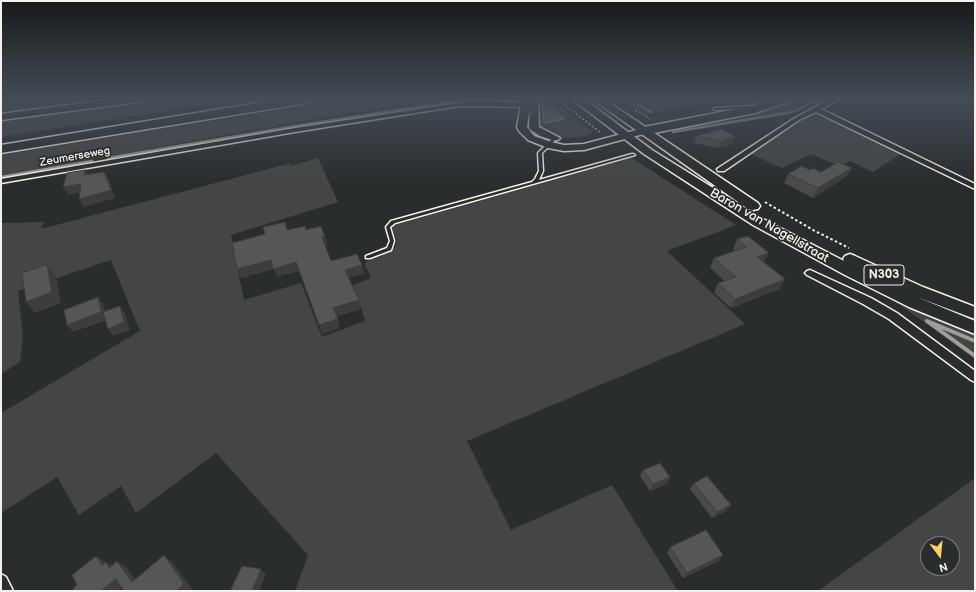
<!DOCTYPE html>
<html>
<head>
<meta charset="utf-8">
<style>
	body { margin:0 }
	#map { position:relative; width:976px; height:592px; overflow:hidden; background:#2a2d2e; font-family:"Balsamiq Sans",sans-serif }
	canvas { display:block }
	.frame { position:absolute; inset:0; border:2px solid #f4f1e8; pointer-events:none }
	.north { position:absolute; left:920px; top:536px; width:40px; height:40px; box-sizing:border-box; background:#2a2d2e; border:1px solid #7b7b78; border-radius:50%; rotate:164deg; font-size:11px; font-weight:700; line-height:16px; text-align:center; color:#f4f1e8 }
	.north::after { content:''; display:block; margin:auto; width:14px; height:18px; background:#ffd166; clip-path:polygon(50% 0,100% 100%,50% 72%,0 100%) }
</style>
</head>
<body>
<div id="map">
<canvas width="976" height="592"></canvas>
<div class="frame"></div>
<div class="north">N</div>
</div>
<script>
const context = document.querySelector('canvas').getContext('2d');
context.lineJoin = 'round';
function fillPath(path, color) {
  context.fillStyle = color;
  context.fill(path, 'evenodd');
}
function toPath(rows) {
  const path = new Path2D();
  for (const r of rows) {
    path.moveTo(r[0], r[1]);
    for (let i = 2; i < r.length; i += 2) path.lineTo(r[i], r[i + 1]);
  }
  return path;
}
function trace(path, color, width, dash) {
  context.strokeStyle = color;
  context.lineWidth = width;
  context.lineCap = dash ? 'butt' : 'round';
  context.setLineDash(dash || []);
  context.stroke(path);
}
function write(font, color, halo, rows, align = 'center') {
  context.font = font + ' "Balsamiq Sans",sans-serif';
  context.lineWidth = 3.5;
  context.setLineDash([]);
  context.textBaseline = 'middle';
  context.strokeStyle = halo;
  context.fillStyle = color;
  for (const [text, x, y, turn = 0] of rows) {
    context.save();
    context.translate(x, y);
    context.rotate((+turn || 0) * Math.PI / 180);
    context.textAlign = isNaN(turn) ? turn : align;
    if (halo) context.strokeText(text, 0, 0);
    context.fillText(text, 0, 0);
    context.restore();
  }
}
fillPath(toPath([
	[84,99,103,99,1,113,1,106,67,102],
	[147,99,240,99,1,137,1,119],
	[345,99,441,99,342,114,1,176,1,155],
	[617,99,730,99,648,114,637,110],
	[795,99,832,99,819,106,812,103,799,110,777,115,670,132,673,129,786,104],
	[537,100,553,101,593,132,586,136,566,138,554,137,538,128],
	[545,103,563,118,564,119,544,122],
	[812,113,825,116,902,153,873,172,850,161,839,166,811,154,782,168,751,154],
	[318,158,338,202,231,235,244,300,301,283,322,337,365,321,362,310,353,285,371,278,365,265,366,261,382,256,395,247,397,242,392,226,632,158,736,225,667,251,745,324,467,441,511,530,612,485,678,591,295,591,308,555,216,453,136,513,121,486,79,515,57,477,1,513,1,413,140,331,111,260,18,291,23,337,20,362,1,374,1,223,44,222,41,229,291,163,290,166],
	[885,294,975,333,975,359],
	[975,478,975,591,818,591],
	[928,544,952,544,952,568,928,568]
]), '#444645');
const water = toPath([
	[542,103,545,103,564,119,544,123,542,103]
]);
fillPath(water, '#676866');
trace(water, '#9f9f9a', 1);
trace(toPath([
	[474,99,490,100],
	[627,99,651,112],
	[501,100,513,100],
	[673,132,787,113,798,110,819,99],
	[108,158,301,125,467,99],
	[1,177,92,161]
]), '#9f9f9a', 2.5);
trace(toPath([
	[975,341,927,321,975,356]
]), '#9f9f9a', 4);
const lane = toPath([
	[750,106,751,106,751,108,715,110,713,109,715,108,750,106],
	[554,137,557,138,542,153,543,171,539,180,632,154,633,154,635,155,395,223,390,227,394,241,391,250,370,258,366,258,366,256,387,248,390,241,386,227,391,221,532,182,535,179,539,171,538,153,554,137]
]);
const street = toPath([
	[830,99,839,99,821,109,975,184,975,189,816,112,799,120,724,171,718,171,717,169,795,118,830,99],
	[472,101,534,103,537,105,534,107,459,106,295,132,1,183,1,179,295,128,472,101],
	[810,270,871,298,897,313,975,371,975,382,971,380,889,319,863,304,807,275,805,273,807,271,810,270],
	[1,574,6,577,13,591,1,591,1,574]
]);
const secondary = toPath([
	[114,99,142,99,138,102,1,120,1,114,114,99],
	[522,99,537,99,538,101,539,127,560,138,558,140,552,140,540,136,531,130,529,128,530,106,527,127,534,136,551,142,564,145,584,144,644,128,649,131,647,133,584,150,564,151,548,148,528,140,519,131,517,127,522,99]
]);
const primary = toPath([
	[572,99,584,99,652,150,763,219,844,261,843,259,845,256,850,254,855,256,923,287,975,307,975,319,917,297,975,321,975,334,909,307,845,275,753,225,644,154,572,99],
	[592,99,604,99,758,203,760,206,758,209,753,210,748,209,592,99]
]);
const highway = toPath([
	[282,99,313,99,307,103,1,153,1,145,282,99],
	[771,99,790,99,788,102,755,113,644,135,639,134,637,131,639,128,644,127,752,106,771,99]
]);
trace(lane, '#f4f1e8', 3);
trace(street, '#f4f1e8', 3);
trace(secondary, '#f4f1e8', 3);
trace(primary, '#f4f1e8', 3);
trace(highway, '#f4f1e8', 3);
trace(toPath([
	[557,99,601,133],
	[635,111,640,112,650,119]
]), '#f4f1e8', 1.5, [2, 2]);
trace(toPath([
	[765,202,813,230,849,248]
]), '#f4f1e8', 2, [2.5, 2.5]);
fillPath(lane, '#2a2d2e');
fillPath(street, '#2a2d2e');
fillPath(secondary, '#2a2d2e');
fillPath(primary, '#2a2d2e');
fillPath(highway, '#2a2d2e');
fillPath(toPath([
	[696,136,735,137,732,144,718,148,694,143],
	[852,168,846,177,813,198,784,183,788,174,810,170,821,172],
	[748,236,764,262,785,279,779,289,731,308,714,293,718,283,725,281,710,268,714,258,735,251,733,249,737,239],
	[643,470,670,477,667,484,650,491,640,476],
	[694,483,726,511,712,518,690,489],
	[670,547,719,561,683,578,667,553]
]), '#494b4a');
fillPath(toPath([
	[10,99,20,99,11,101],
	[735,137,732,144,718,148,721,141],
	[852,168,846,177,813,198,818,188],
	[85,170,90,178,84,175],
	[104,172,109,179,115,198,84,207,79,199],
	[81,184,86,192,68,195,63,187],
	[322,237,325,237,328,245,325,246],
	[769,253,764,262,757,257],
	[271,260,296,262,299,271,277,277,274,269,241,278,237,269],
	[47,264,56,275,61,303,35,313,26,302],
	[362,265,364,274,347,278,345,270],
	[785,279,779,289,731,308,735,299],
	[98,297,103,304,107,320,73,332,67,325],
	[359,300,361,309,336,317,333,308],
	[120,306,125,314,130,330,113,336,108,329],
	[338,319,340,328,322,334,319,325],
	[670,477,667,484,650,491,653,484],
	[731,505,726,511,712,518,717,512],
	[164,555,173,563,193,590,192,591,176,591],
	[723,555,719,561,683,578,687,573],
	[96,556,107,563,106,562,116,569,102,565],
	[117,561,127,568,141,589,132,582],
	[261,569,266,574,259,591,252,591],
	[116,579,126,585,119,591,101,591]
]), '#3c3d3c');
const building = toPath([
	[722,129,735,137,721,141,696,136,722,129],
	[838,162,852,168,818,188,788,174,802,166,810,170,813,168,821,172,838,162],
	[85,170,84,175,104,172,111,190,79,199,81,184,63,187,67,173,85,170],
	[285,222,287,230,305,226,306,230,321,226,325,237,322,237,331,261,357,254,362,265,345,270,359,300,333,308,338,319,319,325,296,262,273,269,271,260,237,269,232,243,265,234,263,227,285,222],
	[748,236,769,253,757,257,785,279,735,299,718,283,736,277,714,258,746,247,737,239,748,236],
	[47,264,52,292,26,302,22,273,47,264],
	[98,297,101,312,67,325,64,310,98,297],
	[120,306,124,322,108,329,103,312,120,306],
	[660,463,670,477,653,484,643,470,660,463],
	[707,476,731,505,717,512,694,483,707,476],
	[706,530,723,555,687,573,670,547,706,530],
	[164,555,184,584,176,591,124,591,116,579,101,591,74,591,73,588,77,585,72,575,96,556,102,565,106,562,109,568,117,561,132,582,164,555],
	[242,566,261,569,252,591,230,591,242,566]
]);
fillPath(building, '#555756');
trace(building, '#3c3d3c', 1);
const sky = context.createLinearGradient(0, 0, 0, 182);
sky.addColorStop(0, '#171919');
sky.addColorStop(0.54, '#444c57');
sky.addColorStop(1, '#444c5700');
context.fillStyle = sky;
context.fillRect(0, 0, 976, 182);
write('11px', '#f4f1e8', '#2a2d2e', [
	["Zeumerseweg",75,157,-10]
]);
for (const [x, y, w] of [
	[884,275,40]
]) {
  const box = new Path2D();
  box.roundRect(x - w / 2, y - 10, w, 20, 3);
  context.fillStyle = '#2a2d2e';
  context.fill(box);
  trace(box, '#f4f1e8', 1);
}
write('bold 12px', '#f4f1e8', null, [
	["N303",884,275]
]);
write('13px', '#f4f1e8', '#2a2d2e', [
	["Baron van Nagellstraat",769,226,30]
]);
</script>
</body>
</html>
